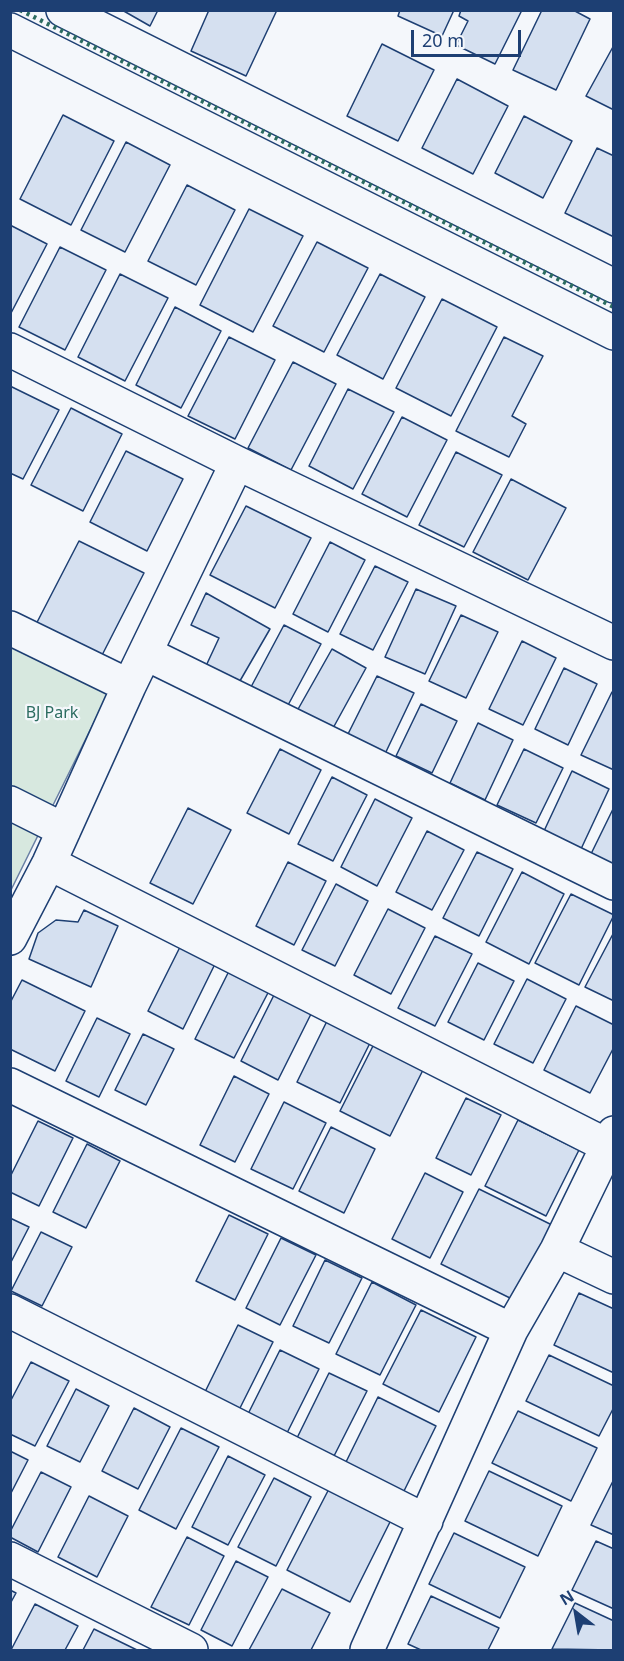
<!DOCTYPE html>
<html>
<head>
<meta charset="utf-8">
<style>
	body { margin:0 }
	#map { position:relative; width:624px; height:1661px; overflow:hidden; background:#f4f7fb; font-family:"Noto Sans",sans-serif }
	canvas { display:block }
	.frame { position:absolute; inset:0; border:12px solid #1d3f73; pointer-events:none }
	.north { position:absolute; left:546px; top:1583px; width:60px; height:60px; -webkit-text-stroke:4px #f4f7fb; paint-order:stroke; rotate:329deg; font-size:16px; font-weight:700; line-height:24px; text-align:center; color:#1d3f73 }
	.north::after { content:''; display:block; margin:auto; width:21px; height:27px; background:#1d3f73; clip-path:polygon(50% 0,100% 100%,50% 72%,0 100%) }
	.scale { position:absolute; left:411px; top:30px; width:110px; height:27px; box-sizing:border-box; border:3px solid #1d3f73; border-top:0; padding-left:8px; font-size:18px; line-height:21px; white-space:nowrap; color:#1d3f73; -webkit-text-stroke:4px #f4f7fb; paint-order:stroke }
</style>
</head>
<body>
<div id="map">
<canvas width="624" height="1661"></canvas>
<div class="frame"></div>
<div class="north">N</div>
<div class="scale">20 m</div>
</div>
<script>
const context = document.querySelector('canvas').getContext('2d');
context.lineJoin = 'round';
function fillPath(path, color) {
  context.fillStyle = color;
  context.fill(path, 'evenodd');
}
function toPath(rows) {
  const path = new Path2D();
  for (const r of rows) {
    path.moveTo(r[0], r[1]);
    for (let i = 2; i < r.length; i += 2) path.lineTo(r[i], r[i + 1]);
  }
  return path;
}
function trace(path, color, width, dash) {
  context.strokeStyle = color;
  context.lineWidth = width;
  context.lineCap = dash ? 'butt' : 'round';
  context.setLineDash(dash || []);
  context.stroke(path);
}
function write(font, color, halo, rows, align = 'center') {
  context.font = font + ' "Noto Sans",sans-serif';
  context.lineWidth = 4.5;
  context.setLineDash([]);
  context.textBaseline = 'middle';
  context.strokeStyle = halo;
  context.fillStyle = color;
  for (const [text, x, y, turn = 0] of rows) {
    context.save();
    context.translate(x, y);
    context.rotate((+turn || 0) * Math.PI / 180);
    context.textAlign = isNaN(turn) ? turn : align;
    if (halo) context.strokeText(text, 0, 0);
    context.fillText(text, 0, 0);
    context.restore();
  }
}
const green = toPath([
	[11,643,109,692,11,890,11,643]
]);
fillPath(green, '#d7e8df');
trace(green, '#687fa3', 1.5);
const building = toPath([
	[122,10,158,10,150,26,122,10],
	[209,10,277,10,246,76,191,51,209,10],
	[400,10,454,10,442,36,398,16,400,10],
	[461,10,522,10,495,64,456,45,468,21,459,16,461,10],
	[542,10,573,10,590,19,556,90,513,70,542,10],
	[382,44,434,70,398,141,347,116,382,44],
	[614,45,614,110,586,96,614,45],
	[457,79,508,106,473,174,422,148,457,79],
	[63,115,114,141,71,225,20,199,63,115],
	[524,116,572,141,543,198,495,173,524,116],
	[126,142,170,165,125,252,81,230,126,142],
	[597,148,614,156,614,237,565,213,597,148],
	[187,185,235,210,196,285,148,261,187,185],
	[249,209,303,236,253,332,200,305,249,209],
	[10,225,47,244,10,315,10,225],
	[317,242,368,268,324,352,273,326,317,242],
	[60,247,106,270,65,350,19,327,60,247],
	[120,274,168,298,125,381,78,357,120,274],
	[380,274,425,297,383,379,337,355,380,274],
	[442,299,497,327,451,416,396,388,442,299],
	[175,307,221,331,181,408,136,385,175,307],
	[229,337,275,360,235,439,188,416,229,337],
	[504,337,543,356,512,416,526,424,509,457,456,431,504,337],
	[293,362,336,384,291,470,248,448,293,362],
	[10,386,59,410,23,479,10,473,10,386],
	[348,389,394,412,353,489,309,466,348,389],
	[71,408,122,434,83,511,31,485,71,408],
	[402,417,447,440,407,517,362,494,402,417],
	[126,451,183,479,147,551,90,522,126,451],
	[456,452,502,475,464,547,419,525,456,452],
	[511,479,566,508,528,580,473,552,511,479],
	[246,506,311,538,275,608,210,575,246,506],
	[79,541,144,573,97,665,32,632,79,541],
	[330,542,365,560,328,632,293,614,330,542],
	[375,566,408,582,373,650,340,634,375,566],
	[416,589,456,606,425,674,385,657,416,589],
	[206,593,270,629,237,686,205,668,219,638,191,625,206,593],
	[461,615,498,632,466,698,429,681,461,615],
	[284,625,321,644,287,707,251,687,284,625],
	[522,641,556,658,523,725,489,709,522,641],
	[332,649,366,668,332,730,297,711,332,649],
	[564,668,597,684,568,745,535,729,564,668],
	[377,676,414,693,384,756,346,738,377,676],
	[612,692,614,693,614,770,581,755,612,692],
	[421,704,457,721,432,773,396,756,421,704],
	[478,723,513,740,485,800,450,783,478,723],
	[280,749,321,770,289,834,247,813,280,749],
	[524,749,563,768,536,823,497,805,524,749],
	[572,771,609,789,581,849,544,831,572,771],
	[332,777,367,795,333,861,298,844,332,777],
	[375,799,412,818,377,886,341,867,375,799],
	[614,807,614,869,589,858,614,807],
	[188,808,231,830,193,904,150,883,188,808],
	[427,831,464,850,432,910,396,892,427,831],
	[477,852,513,869,479,936,443,918,477,852],
	[288,862,326,881,294,945,256,926,288,862],
	[522,872,564,894,529,964,486,942,522,872],
	[336,884,368,901,335,966,302,950,336,884],
	[571,894,614,915,579,985,535,963,571,894],
	[388,909,425,928,391,994,354,975,388,909],
	[84,910,118,926,91,987,29,959,38,933,56,920,78,922,84,910],
	[614,932,614,1001,585,987,614,932],
	[435,936,472,954,435,1026,398,1008,435,936],
	[180,947,215,964,183,1029,148,1011,180,947],
	[478,963,514,981,484,1040,448,1022,478,963],
	[230,969,270,989,234,1058,195,1039,230,969],
	[527,979,566,999,533,1063,494,1044,527,979],
	[22,980,85,1011,55,1071,10,1049,10,1003,22,980],
	[274,995,311,1014,278,1080,241,1061,274,995],
	[576,1006,614,1025,614,1047,590,1093,544,1070,576,1006],
	[97,1018,130,1034,99,1097,66,1081,97,1018],
	[328,1019,371,1041,340,1103,297,1082,328,1019],
	[143,1034,174,1049,146,1105,115,1090,143,1034],
	[375,1042,425,1066,390,1136,340,1111,375,1042],
	[234,1076,269,1094,235,1162,200,1145,234,1076],
	[466,1098,501,1115,471,1175,436,1158,466,1098],
	[284,1102,326,1123,293,1189,251,1169,284,1102],
	[518,1120,579,1150,546,1216,485,1186,518,1120],
	[38,1121,73,1138,39,1206,10,1192,10,1177,38,1121],
	[331,1127,375,1149,344,1213,299,1191,331,1127],
	[87,1144,120,1161,86,1228,53,1212,87,1144],
	[425,1173,463,1192,430,1258,392,1239,425,1173],
	[479,1189,552,1225,514,1300,441,1264,479,1189],
	[229,1215,268,1234,235,1300,196,1281,229,1215],
	[10,1218,29,1227,10,1264,10,1218],
	[41,1232,72,1247,42,1306,11,1291,41,1232],
	[281,1238,316,1255,280,1325,246,1308,281,1238],
	[325,1260,362,1278,329,1343,293,1326,325,1260],
	[372,1282,416,1305,380,1375,336,1354,372,1282],
	[579,1293,614,1309,614,1373,554,1345,579,1293],
	[421,1310,476,1337,439,1412,383,1384,421,1310],
	[238,1325,273,1342,238,1412,203,1396,238,1325],
	[280,1350,319,1369,286,1435,247,1416,280,1350],
	[549,1355,614,1386,614,1407,599,1436,526,1401,549,1355],
	[31,1362,69,1381,35,1446,10,1434,10,1402,31,1362],
	[329,1373,367,1391,334,1456,297,1438,329,1373],
	[76,1389,109,1406,80,1462,47,1446,76,1389],
	[378,1397,436,1426,403,1493,345,1464,378,1397],
	[134,1408,170,1427,138,1489,102,1471,134,1408],
	[518,1411,597,1448,571,1501,492,1463,518,1411],
	[181,1428,219,1447,176,1529,139,1510,181,1428],
	[10,1451,28,1460,10,1495,10,1451],
	[228,1456,265,1475,228,1545,192,1527,228,1456],
	[489,1471,562,1506,538,1556,465,1521,489,1471],
	[41,1472,71,1487,38,1552,10,1537,10,1532,41,1472],
	[274,1478,311,1497,276,1566,238,1547,274,1478],
	[614,1479,614,1535,591,1525,614,1479],
	[332,1483,394,1514,350,1602,287,1570,332,1483],
	[89,1496,128,1516,97,1577,58,1557,89,1496],
	[454,1533,525,1567,500,1618,429,1584,454,1533],
	[187,1537,224,1556,189,1625,151,1607,187,1537],
	[596,1541,614,1549,614,1609,572,1590,596,1541],
	[236,1561,268,1577,232,1646,201,1630,236,1561],
	[282,1589,330,1613,311,1650,249,1650,282,1589],
	[10,1590,16,1593,10,1604,10,1590],
	[431,1596,499,1628,488,1650,421,1650,408,1644,431,1596],
	[575,1603,614,1621,614,1650,552,1649,575,1603],
	[35,1604,78,1626,65,1650,11,1650,35,1604],
	[94,1629,137,1650,83,1650,94,1629]
]);
fillPath(building, '#d5e0f0');
trace(building, '#1d3f73', 1.5);
const minor = toPath([
	[10,350,237,463,614,643],
	[10,628,129,686],
	[145,653,614,883],
	[10,803,64,830],
	[49,863,608,1146],
	[10,938,49,863,129,686,237,463],
	[10,1085,511,1330],
	[557,1250,614,1277],
	[10,1311,426,1521],
	[10,1559,191,1650],
	[367,1650,511,1330,557,1250,614,1133]
]);
const major = toPath([
	[63,10,614,286],
	[10,30,614,333]
]);
trace(minor, '#1d3f73', 36);
trace(major, '#1d3f73', 36);
trace(minor, '#f4f7fb', 33);
trace(major, '#f4f7fb', 33);
trace(toPath([
	[20,10,614,307]
]), '#2c6c60', 4.5, [3, 4.5]);
write('16px', '#2c6c60', '#f4f7fb', [
	["BJ Park",52,713]
]);
</script>
</body>
</html>
